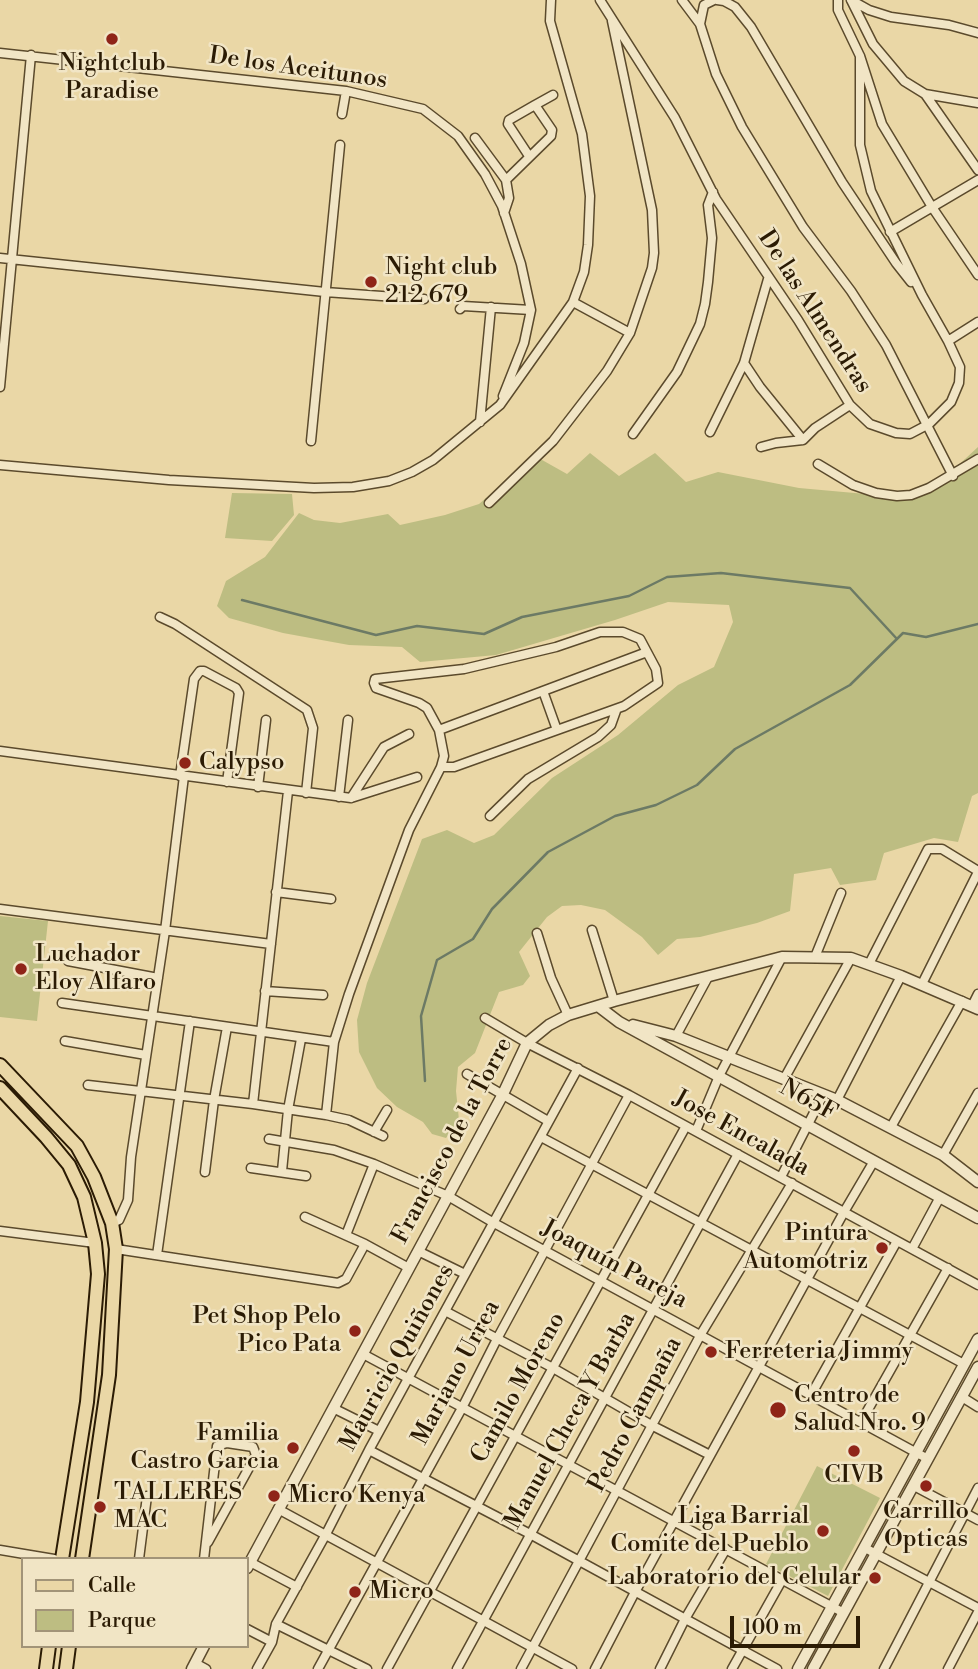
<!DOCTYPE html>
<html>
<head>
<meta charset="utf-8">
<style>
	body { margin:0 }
	#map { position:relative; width:978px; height:1669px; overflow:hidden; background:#ead7a6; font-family:"Libre Bodoni",serif }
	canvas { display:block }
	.legend { position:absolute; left:21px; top:1557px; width:228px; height:91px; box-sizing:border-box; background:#f1e5c5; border:2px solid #a29478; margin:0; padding:9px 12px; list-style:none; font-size:21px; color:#2b1b04 }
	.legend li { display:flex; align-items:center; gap:14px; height:35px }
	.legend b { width:35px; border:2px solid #a29478 }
	.scale { position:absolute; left:730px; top:1616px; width:130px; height:32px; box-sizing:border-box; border:4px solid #2b1b04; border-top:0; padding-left:9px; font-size:21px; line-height:24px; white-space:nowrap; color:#2b1b04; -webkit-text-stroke:5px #f1e5c5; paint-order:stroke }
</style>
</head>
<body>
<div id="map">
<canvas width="978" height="1669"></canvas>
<ul class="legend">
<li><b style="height:9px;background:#ead7a6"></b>Calle</li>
<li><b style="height:19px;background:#bdbd82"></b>Parque</li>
</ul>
<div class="scale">100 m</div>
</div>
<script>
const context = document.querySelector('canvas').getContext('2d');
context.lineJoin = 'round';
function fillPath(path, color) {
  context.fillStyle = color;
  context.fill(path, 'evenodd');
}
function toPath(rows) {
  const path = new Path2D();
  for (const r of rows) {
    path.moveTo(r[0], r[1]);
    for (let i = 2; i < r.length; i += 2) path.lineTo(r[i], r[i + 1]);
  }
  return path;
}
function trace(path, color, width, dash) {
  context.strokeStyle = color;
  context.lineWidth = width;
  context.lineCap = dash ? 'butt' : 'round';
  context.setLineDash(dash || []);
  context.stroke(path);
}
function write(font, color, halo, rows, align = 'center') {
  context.font = font + ' "Libre Bodoni",serif';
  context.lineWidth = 5;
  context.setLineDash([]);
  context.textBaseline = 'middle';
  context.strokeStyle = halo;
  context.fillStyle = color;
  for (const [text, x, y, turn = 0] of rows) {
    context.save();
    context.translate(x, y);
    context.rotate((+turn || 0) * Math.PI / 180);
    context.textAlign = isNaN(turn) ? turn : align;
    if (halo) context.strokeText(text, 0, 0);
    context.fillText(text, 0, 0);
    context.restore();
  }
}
fillPath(toPath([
	[978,447,978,793,972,796,958,842,934,838,884,853,876,880,840,885,831,868,794,874,790,911,757,923,700,937,677,939,658,955,642,937,605,910,581,905,562,906,547,917,519,952,530,976,523,985,499,992,475,1053,458,1067,456,1091,459,1120,446,1138,432,1134,423,1122,397,1107,377,1088,359,1052,357,1020,367,983,422,839,447,830,474,843,494,835,552,778,618,735,678,685,714,667,733,622,729,605,668,602,615,620,496,655,420,662,402,647,349,645,283,633,229,618,217,606,226,581,265,557,299,513,314,520,340,523,388,514,400,525,445,515,479,504,535,456,567,474,590,453,619,476,655,453,686,482,718,472,799,488,899,497,952,471],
	[232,493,292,494,294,515,272,541,225,538],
	[0,916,48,921,37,1021,0,1017],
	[817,1466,880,1498,828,1596,766,1564]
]), '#bdbd82');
trace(toPath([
	[242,600,376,635,417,626,484,634,522,617,629,596,667,577,721,573,850,588,897,639],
	[425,1081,421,1016,437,960,473,939,492,909,548,852,615,816,656,805,697,785,735,749,850,685,903,633,926,637,978,624]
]), '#6c7a65', 2.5);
const minor = toPath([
	[600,0,675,118,716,199,798,320,850,405,870,424,896,433,910,434,929,424,951,402,959,383,960,367,948,341,922,295,871,191,860,145,860,56],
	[682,0,700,24,716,74,742,127,803,227,851,291,886,345,953,476],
	[717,0,724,1,735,7,751,27,842,182,896,263,911,282],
	[838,0,838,10,860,56,882,124,932,207,978,275],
	[851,0,873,44,904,81,925,94,978,103],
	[851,0,869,10,891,17,949,25,978,33],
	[700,24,704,5,714,0],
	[0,53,346,91,423,109,458,136,485,174,502,206,521,264,531,310,524,343,503,396],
	[925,94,978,170],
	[535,105,553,95],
	[342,114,346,91],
	[475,138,506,180],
	[504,213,509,198,506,180,551,136,552,130,535,105,509,120,508,124,529,156],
	[890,232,978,180],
	[0,258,325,292,424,299],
	[573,302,630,333],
	[460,309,463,306,531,310],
	[948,341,978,322],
	[744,363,760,387,803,440],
	[0,387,31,55],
	[480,422,491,307],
	[710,432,744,363,768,279],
	[633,434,677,372,700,324,705,304,708,282,712,238,708,205,713,192],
	[311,441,340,145],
	[761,447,776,443,803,440,815,428,850,405],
	[818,464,853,485,876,493,897,496,911,495,929,488,978,459],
	[0,465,169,480,314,488,353,487,389,481,412,472,433,460,500,405,573,302,584,272,588,245,590,196,582,134,550,21,551,0],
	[489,503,553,441,607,371,630,333,652,268,654,253,652,210,612,21],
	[160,617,175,624,307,710,313,728,306,793],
	[543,691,557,730],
	[439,730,647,652],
	[0,751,351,798,417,777],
	[180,776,194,679,200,671,204,671,236,688,239,693,227,782],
	[258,787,266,720],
	[339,797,348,720],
	[351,798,384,747,409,734],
	[490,816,528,779,598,737,611,725,616,711],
	[276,892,331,899],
	[0,909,271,944],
	[592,930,614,1001],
	[537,933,551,978,568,1015],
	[815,957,841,893],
	[68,961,158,978],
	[869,964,928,849,942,849,978,871],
	[922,984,978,872],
	[265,991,323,995],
	[978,994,972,1006,978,1006],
	[62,1003,334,1042],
	[485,1018,527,1043,629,1095,978,1285],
	[676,1036,708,977],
	[65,1041,146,1055],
	[467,1074,548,1121],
	[784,1079,851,958],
	[88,1085,253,1104,326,1115,349,1120,383,1136],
	[837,1100,901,976],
	[253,1104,288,791],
	[326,1115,334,1042,349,994,409,830,441,767,444,756,439,730,427,708,419,703,376,688,374,683,375,679,464,669,556,647,600,632,623,632,640,639,656,669,658,683,624,706,454,767,441,767],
	[891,1127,962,1001],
	[696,1131,719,1076,782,957],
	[374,1132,387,1110],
	[541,1137,964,1364],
	[269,1139,334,1150,374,1164,448,1196,494,1223,928,1459],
	[943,1155,978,1093],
	[251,1168,306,1176],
	[282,1171,288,1110,301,1039],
	[205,1172,214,1100,227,1027],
	[781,1177,823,1095],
	[305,1217,365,1244,409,1268],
	[112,1223,119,1220,128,1200,131,1157,165,931,184,776],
	[0,1231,95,1243],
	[346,1235,374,1164],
	[116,1249,338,1283,346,1279,365,1244],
	[912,1249,940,1197],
	[418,1251,465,1274],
	[157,1255,190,1021],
	[445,1311,553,1368,653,1426,710,1455],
	[363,1354,844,1613],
	[811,1395,897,1241],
	[962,1397,978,1407],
	[333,1408,379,1431],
	[861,1422,948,1268],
	[369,1450,530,1534,777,1669],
	[914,1486,978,1520],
	[278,1509,572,1669],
	[865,1548,978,1608],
	[0,1550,54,1559],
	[139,1559,147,1496],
	[204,1559,217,1446,227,1443,253,1447,256,1455,208,1542],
	[250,1562,297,1587],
	[276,1624,367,1669],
	[247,1629,272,1642],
	[195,1663,206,1669],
	[257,1669,272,1642,276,1624,326,1534,369,1450,578,1068],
	[318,1669,462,1408,497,1339,629,1095],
	[387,1669,686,1126],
	[457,1669,738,1154],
	[521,1669,701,1334,792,1183],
	[595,1669,635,1592,844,1212,874,1161],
	[660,1669,685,1619,726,1549],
	[732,1669,782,1580],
	[884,1669,978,1488],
	[948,1669,978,1612]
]);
const tertiary = toPath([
	[598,1006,619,1022,978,1218],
	[633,1025,676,1036,837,1100,943,1155,978,1182],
	[247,1568,502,1096,527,1043,549,1025,568,1015,614,1001,782,957,851,958,901,976,978,1009],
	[192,1669,204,1646],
	[798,1669,978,1339],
	[813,1669,978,1367]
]);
const primary = toPath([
	[0,1065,77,1146,94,1177,112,1223,116,1249,109,1375,82,1559],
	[0,1088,46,1137,69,1165,84,1197,95,1243,98,1274,87,1402,62,1559],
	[46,1669,49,1646],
	[66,1669,69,1646]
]);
trace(minor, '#5b4a2c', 11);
trace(tertiary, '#5b4a2c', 13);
trace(primary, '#2b1b04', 16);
trace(minor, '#f1e5c5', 8);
trace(tertiary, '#f1e5c5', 10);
trace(primary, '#ead7a6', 12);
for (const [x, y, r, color] of [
	[112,39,7,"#8f2418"],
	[371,282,7,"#8f2418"],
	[185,763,7,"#8f2418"],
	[21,969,7,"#8f2418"],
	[882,1248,7,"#8f2418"],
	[355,1331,7,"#8f2418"],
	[711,1352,7,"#8f2418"],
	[778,1410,9,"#8f2418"],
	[293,1448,7,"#8f2418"],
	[854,1451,7,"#8f2418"],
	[926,1486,7,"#8f2418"],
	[274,1496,7,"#8f2418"],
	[100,1507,7,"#8f2418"],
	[823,1531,7,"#8f2418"],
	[875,1578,7,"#8f2418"],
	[355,1592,7,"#8f2418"]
]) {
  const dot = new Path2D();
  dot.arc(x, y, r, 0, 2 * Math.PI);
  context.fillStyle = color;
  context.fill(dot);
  trace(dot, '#f1e5c5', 2.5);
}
write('24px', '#2b1b04', '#f1e5c5', [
	["Nightclub",112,64,"center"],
	["Paradise",112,92,"center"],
	["Night club",385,268],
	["212 679",385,296],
	["Calypso",199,763],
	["Luchador",35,955],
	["Eloy Alfaro",35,983],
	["Pintura",868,1234,"right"],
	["Automotriz",868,1262,"right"],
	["Pet Shop Pelo",341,1317,"right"],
	["Pico Pata",341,1345,"right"],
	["Ferreteria Jimmy",725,1352],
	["Centro de",794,1396],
	["Salud Nro. 9",794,1424],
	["Familia",279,1434,"right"],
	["Castro Garcia",279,1462,"right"],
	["CIVB",854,1476,"center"],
	["TALLERES",114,1493],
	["MAC",114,1521],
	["Micro Kenya",288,1496],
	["Carrillo",926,1512,"center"],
	["Opticas",926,1540,"center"],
	["Liga Barrial",809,1517,"right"],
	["Comite del Pueblo",809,1545,"right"],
	["Laboratorio del Celular",861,1578,"right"],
	["Micro",369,1592]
], 'left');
write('24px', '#2b1b04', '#f1e5c5', [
	["De los Aceitunos",298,69,8],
	["De las Almendras",814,312,57],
	["N65F",808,1101,29],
	["Jose Encalada",741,1134,29],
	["Francisco de la Torre",453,1141,-62],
	["Joaquín Pareja",614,1265,28],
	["Mauricio Quiñones",398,1358,-61],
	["Mariano Urrea",457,1373,-62],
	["Camilo Moreno",519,1388,-61],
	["Pedro Campaña",636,1415,-62],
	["Manuel Checa Y Barba",571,1421,-61]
]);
</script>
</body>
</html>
